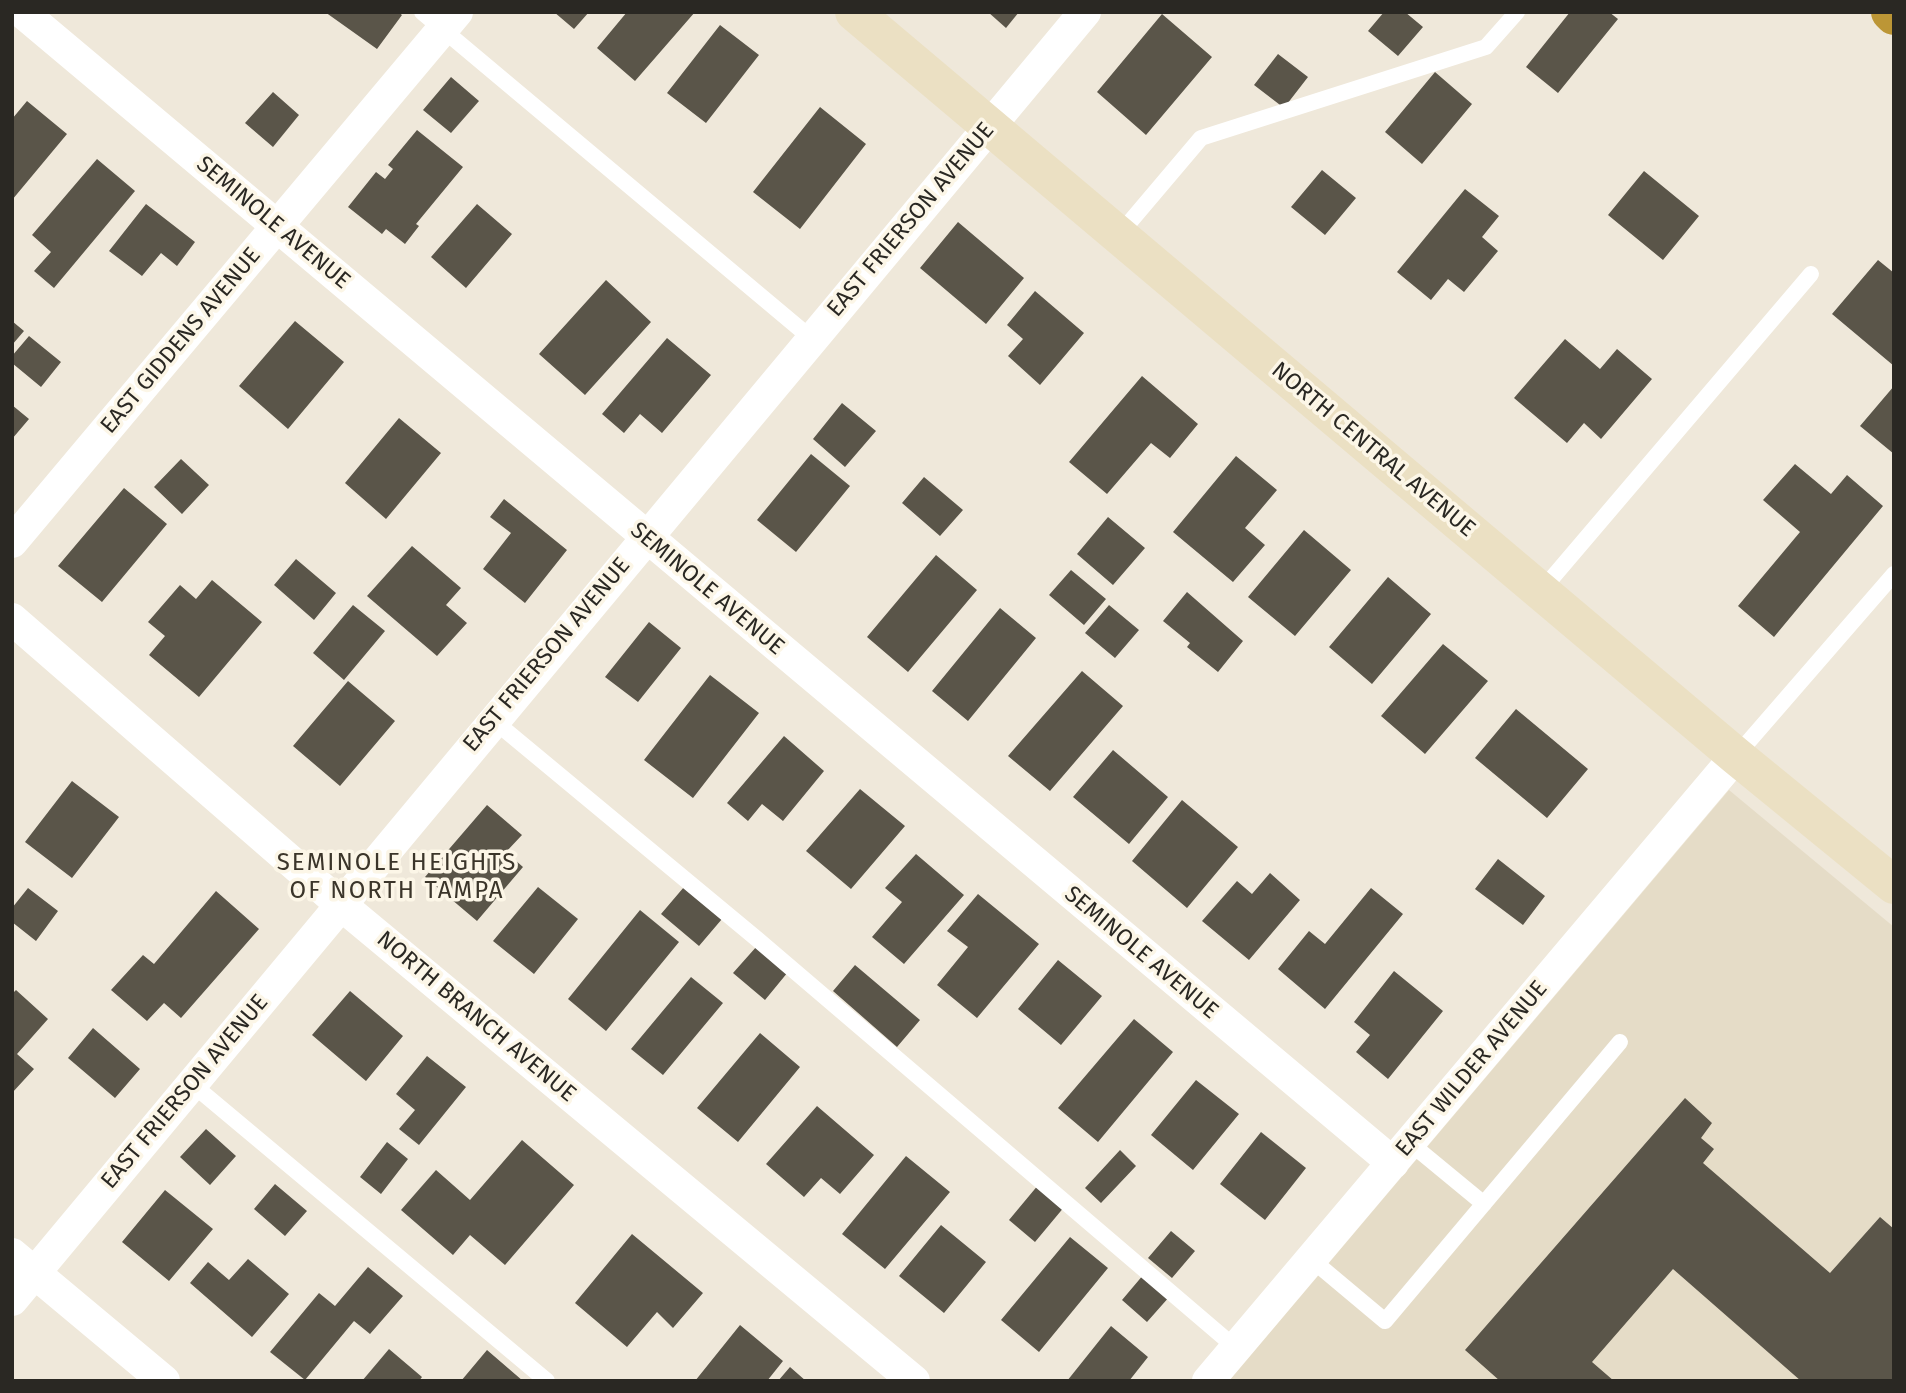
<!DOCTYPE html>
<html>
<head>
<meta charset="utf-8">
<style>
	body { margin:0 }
	#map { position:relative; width:1906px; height:1393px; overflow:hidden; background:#efe8da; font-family:"Fira Sans",sans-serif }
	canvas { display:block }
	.frame { position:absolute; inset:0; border:14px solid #2a2823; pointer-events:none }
</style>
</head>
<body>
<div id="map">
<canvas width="1906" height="1393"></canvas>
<div class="frame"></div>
</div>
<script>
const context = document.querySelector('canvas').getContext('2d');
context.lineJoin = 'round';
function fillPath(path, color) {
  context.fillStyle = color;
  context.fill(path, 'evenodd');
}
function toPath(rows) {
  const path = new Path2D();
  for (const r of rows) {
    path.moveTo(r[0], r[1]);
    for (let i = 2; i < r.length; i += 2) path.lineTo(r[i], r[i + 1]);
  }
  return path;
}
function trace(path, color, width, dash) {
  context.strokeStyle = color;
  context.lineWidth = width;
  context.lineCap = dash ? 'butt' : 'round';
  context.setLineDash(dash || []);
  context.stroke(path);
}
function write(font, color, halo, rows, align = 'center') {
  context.font = font + ' "Fira Sans",sans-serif';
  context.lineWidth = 7;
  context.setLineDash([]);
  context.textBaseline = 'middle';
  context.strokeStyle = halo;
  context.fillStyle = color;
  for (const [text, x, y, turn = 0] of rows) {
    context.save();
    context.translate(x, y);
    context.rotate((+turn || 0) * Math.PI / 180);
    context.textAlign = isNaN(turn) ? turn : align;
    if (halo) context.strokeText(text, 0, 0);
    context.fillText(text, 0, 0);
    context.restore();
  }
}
fillPath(toPath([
	[1729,790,1894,927,1894,1381,1229,1381]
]), '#e5dcc7');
fillPath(toPath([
	[325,12,398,12,402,15,377,49],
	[554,12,589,12,574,29],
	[627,12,695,12,635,81,597,48],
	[988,12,1019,12,1006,28],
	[1384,12,1405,12,1423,27,1398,56,1368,31],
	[1570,12,1609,12,1618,19,1558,93,1526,67],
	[1162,14,1212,57,1146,135,1097,92],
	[720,25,759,55,706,123,667,93],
	[1278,54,1308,77,1284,108,1254,85],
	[1435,72,1472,104,1422,164,1385,132],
	[451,77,479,101,451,133,423,110],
	[273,92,299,115,273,147,245,123],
	[27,101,67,134,12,200,12,119],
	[820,107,866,144,800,229,753,192],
	[417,130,463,167,416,224,419,226,405,244,386,229,382,234,348,207,376,172,385,179,393,169,388,165],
	[97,159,135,191,54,288,34,271,51,252,32,235],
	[1322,170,1356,198,1325,235,1291,207],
	[1644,171,1699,216,1663,260,1608,215],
	[1465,189,1499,216,1482,237,1498,251,1464,292,1448,279,1431,300,1397,272],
	[146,204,195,242,177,266,161,253,142,276,109,251],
	[477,204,512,234,466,288,431,257],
	[958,222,1024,278,986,324,920,268],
	[1878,260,1894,273,1894,366,1832,314],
	[606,280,651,322,585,395,539,354],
	[1035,291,1084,333,1040,385,1008,356,1023,339,1007,325],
	[12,321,24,331,12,345],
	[295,321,344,362,288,429,239,386],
	[29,336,61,362,41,387,12,363,12,356],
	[667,338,711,375,662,433,640,414,624,433,602,414],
	[1565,339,1600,369,1617,349,1652,379,1601,439,1584,423,1567,443,1514,398],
	[1142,376,1198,424,1170,458,1151,443,1107,494,1069,462],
	[1894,386,1894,454,1860,426],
	[842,403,876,431,845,467,813,439],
	[12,405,29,419,12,439],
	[399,418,441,453,386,519,345,483],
	[811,454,850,486,796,552,757,520],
	[1236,456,1277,490,1245,528,1265,545,1233,582,1173,532],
	[181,459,209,485,182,514,154,487],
	[1795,464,1831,494,1847,475,1883,506,1774,637,1738,606,1800,532,1763,500],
	[924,477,963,510,940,536,902,503],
	[124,488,167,524,102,602,58,566],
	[504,499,567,550,525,603,483,569,511,533,490,517],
	[1108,517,1145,548,1113,585,1077,554],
	[1304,530,1351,570,1295,636,1248,597],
	[412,546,461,588,446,605,467,623,437,656,367,596],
	[936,555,977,590,908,672,867,637],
	[296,559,336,593,314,620,274,585],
	[1071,570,1106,599,1084,625,1049,595],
	[1388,577,1431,614,1372,684,1329,647],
	[212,580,262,622,199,697,149,655,165,636,148,622,180,585,196,599],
	[1187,592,1243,641,1218,672,1187,647,1190,643,1163,621],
	[353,605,385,631,344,680,313,653],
	[1109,605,1139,630,1115,658,1085,633],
	[1000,608,1036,638,968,721,932,691],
	[649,622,681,648,638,702,605,677],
	[1443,644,1488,681,1425,754,1381,716],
	[1082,671,1123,706,1050,791,1008,756],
	[710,675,759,713,693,798,644,760],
	[348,681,395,721,340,786,293,746],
	[1516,709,1588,769,1547,818,1475,758],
	[784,736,824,771,783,821,762,804,748,821,727,803],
	[1113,750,1168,797,1129,844,1073,797],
	[72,781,119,817,72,878,25,842],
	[860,789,905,826,851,889,806,851],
	[1182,800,1238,847,1187,908,1132,861],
	[487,805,522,835,506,852,523,867,477,921,425,877],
	[916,854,964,895,904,964,872,937,902,902,885,888],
	[1498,859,1545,896,1523,925,1475,889],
	[1270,873,1300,900,1249,960,1202,921,1237,881,1252,894],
	[538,887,578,919,534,974,493,941],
	[684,887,722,919,699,946,661,914],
	[28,888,58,911,36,941,12,922,12,908],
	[1371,888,1403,914,1325,1009,1278,969,1309,931,1325,944],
	[216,891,259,929,181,1018,164,1003,147,1021,111,990,143,955,154,964],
	[978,894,1039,944,977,1018,937,985,968,947,947,931],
	[640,910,679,942,606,1031,568,999],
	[757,946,788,972,765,1000,733,973],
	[1058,960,1102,996,1061,1045,1018,1009],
	[855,965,920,1020,897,1047,833,991],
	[1394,971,1443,1011,1388,1079,1356,1052,1370,1035,1354,1022],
	[691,977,723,1003,663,1075,631,1049],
	[16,990,48,1019,17,1054,34,1069,12,1093,12,994],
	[350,991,403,1036,366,1081,312,1035],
	[1134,1019,1173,1052,1098,1142,1058,1108],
	[93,1028,140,1069,115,1098,68,1058],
	[760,1033,800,1067,738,1142,697,1108],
	[427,1056,466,1087,419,1145,399,1129,415,1110,396,1094],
	[1196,1080,1239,1114,1193,1170,1151,1135],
	[1685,1098,1712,1123,1701,1138,1714,1149,1703,1163,1830,1273,1880,1217,1894,1229,1894,1381,1801,1381,1673,1269,1592,1362,1614,1381,1500,1381,1465,1350],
	[817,1106,874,1155,840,1194,821,1178,804,1197,766,1164],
	[206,1129,236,1156,210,1185,180,1157],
	[1261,1132,1306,1168,1265,1220,1220,1184],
	[522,1140,574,1185,505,1265,470,1235,453,1255,401,1210,436,1170,470,1200],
	[387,1142,408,1159,381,1194,360,1177],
	[1120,1150,1136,1166,1101,1203,1085,1188],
	[906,1156,950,1192,885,1269,842,1234],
	[275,1184,307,1211,285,1236,254,1209],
	[1039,1184,1065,1206,1035,1242,1009,1220],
	[165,1190,213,1229,169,1281,122,1242],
	[941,1225,986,1262,944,1313,899,1276],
	[1171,1231,1195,1251,1172,1278,1148,1258],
	[632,1234,703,1293,673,1328,657,1312,627,1347,575,1303],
	[1070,1237,1108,1268,1039,1352,1001,1320],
	[248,1259,289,1294,252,1337,190,1283,208,1262,229,1280],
	[368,1267,403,1296,370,1334,354,1321,305,1380,270,1352,319,1293,335,1306],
	[1144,1274,1170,1296,1147,1322,1122,1300],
	[740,1325,783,1361,767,1381,695,1381],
	[1111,1326,1148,1357,1129,1381,1067,1381],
	[389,1349,422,1377,419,1381,362,1381],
	[487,1350,523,1381,461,1381],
	[790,1367,806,1381,778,1381]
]), '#5a5549');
trace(toPath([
	[422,12,812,339],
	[1118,236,1201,138,1486,47,1517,12],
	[1541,591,1811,274],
	[493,720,757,939,1236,1348],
	[1736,756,1894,574],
	[192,1084,547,1381],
	[1410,1143,1484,1204],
	[1311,1259,1385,1321,1620,1042]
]), '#fff', 16);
trace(toPath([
	[22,12,1393,1163],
	[12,542,457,12],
	[12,619,340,904,914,1381],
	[12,1254,164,1381],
	[12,1300,1085,12],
	[1208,1381,1736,756]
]), '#fff', 32);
trace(toPath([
	[854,12,1736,756,1894,885]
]), '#ebe0c3', 38);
trace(toPath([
	[1890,12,1894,16]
]), '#bc9636', 38);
write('23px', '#2a2823', '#fcf6e7', [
	["EAST FRIERSON AVENUE",911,220,-50],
	["SEMINOLE AVENUE",273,223,40],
	["EAST GIDDENS AVENUE",181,341,-50],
	["NORTH CENTRAL AVENUE",1373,450,40],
	["SEMINOLE AVENUE",707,589,40],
	["EAST FRIERSON AVENUE",547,655,-50],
	["SEMINOLE AVENUE",1141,953,40],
	["NORTH BRANCH AVENUE",476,1017,40],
	["EAST WILDER AVENUE",1472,1069,-50],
	["EAST FRIERSON AVENUE",185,1092,-50]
]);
context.letterSpacing = '2px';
write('24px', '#3b352a', '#fcf6e7', [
	["SEMINOLE HEIGHTS",397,863],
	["OF NORTH TAMPA",397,891]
]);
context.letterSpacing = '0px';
</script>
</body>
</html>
